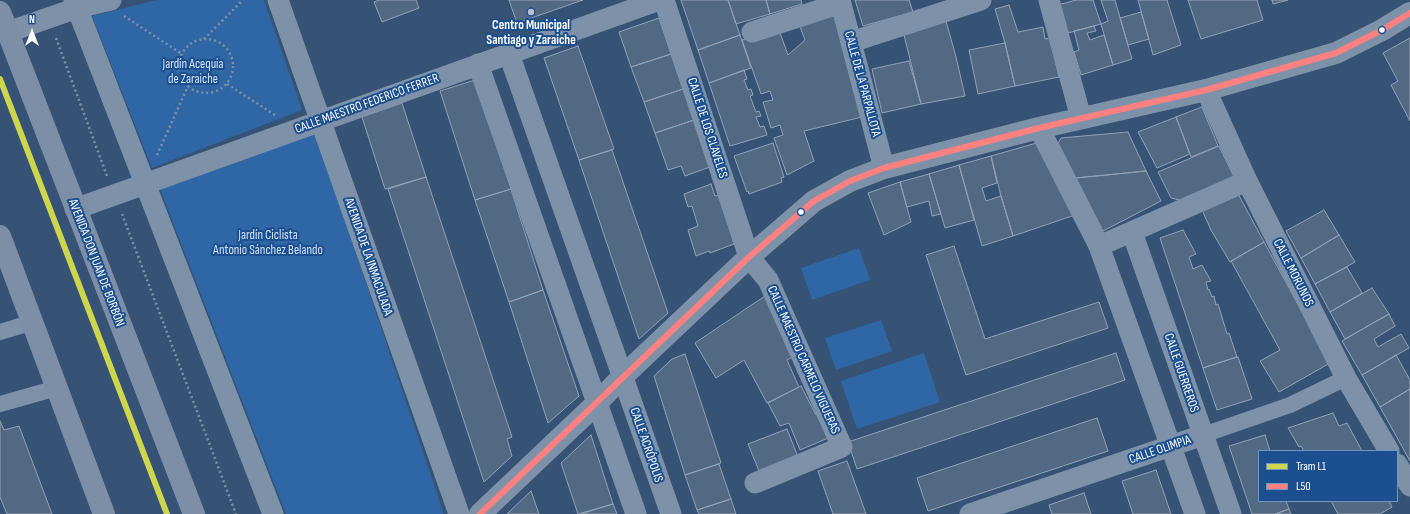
<!DOCTYPE html>
<html>
<head>
<meta charset="utf-8">
<style>
	body { margin:0 }
	#map { position:relative; width:1410px; height:514px; overflow:hidden; background:#365274; font-family:"Sofia Sans Condensed",sans-serif }
	canvas { display:block }
	.legend { position:absolute; left:1258px; top:450px; width:140px; height:52px; box-sizing:border-box; background:#1b4f8f; border:1px solid #7695bc; margin:0; padding:5px 7px; list-style:none; font-size:12px; color:#fff }
	.legend li { display:flex; align-items:center; gap:8px; height:20px }
	.legend b { width:20px; border:1px solid #7695bc }
	.north { position:absolute; left:12px; top:12px; width:40px; height:40px; -webkit-text-stroke:3px #1b4f8f; paint-order:stroke; rotate:0deg; font-size:11px; font-weight:700; line-height:16px; text-align:center; color:#fff }
	.north::after { content:''; display:block; margin:auto; width:14px; height:18px; background:#fff; clip-path:polygon(50% 0,100% 100%,50% 72%,0 100%) }
</style>
</head>
<body>
<div id="map">
<canvas width="1410" height="514"></canvas>
<ul class="legend">
<li><b style="height:5px;background:#ced64d"></b>Tram L1</li>
<li><b style="height:5px;background:#ff8080"></b>L50</li>
</ul>
<div class="north">N</div>
</div>
<script>
const context = document.querySelector('canvas').getContext('2d');
context.lineJoin = 'round';
function fillPath(path, color) {
  context.fillStyle = color;
  context.fill(path, 'evenodd');
}
function toPath(rows) {
  const path = new Path2D();
  for (const r of rows) {
    if (r.length === 3) {
      path.moveTo(r[0] + r[2], r[1]);
      path.arc(r[0], r[1], r[2], 0, 2 * Math.PI);
      continue;
    }
    path.moveTo(r[0], r[1]);
    for (let i = 2; i < r.length; i += 2) path.lineTo(r[i], r[i + 1]);
  }
  return path;
}
function trace(path, color, width, dash) {
  context.strokeStyle = color;
  context.lineWidth = width;
  context.lineCap = dash ? 'butt' : 'round';
  context.setLineDash(dash || []);
  context.stroke(path);
}
function write(font, color, halo, rows, align = 'center') {
  context.font = font + ' "Sofia Sans Condensed",sans-serif';
  context.lineWidth = 4;
  context.setLineDash([]);
  context.textBaseline = 'middle';
  context.strokeStyle = halo;
  context.fillStyle = color;
  for (const [text, x, y, turn = 0] of rows) {
    context.save();
    context.translate(x, y);
    context.rotate((+turn || 0) * Math.PI / 180);
    context.textAlign = isNaN(turn) ? turn : align;
    if (halo) context.strokeText(text, 0, 0);
    context.fillText(text, 0, 0);
    context.restore();
  }
}
fillPath(toPath([
	[157,0,264,0,302,110,152,168,92,16],
	[315,132,444,514,286,514,160,189],
	[859,248,870,280,812,300,801,268],
	[881,320,892,351,836,370,825,338],
	[924,353,940,402,857,429,841,381]
]), '#2f66a5');
const building = toPath([
	[379,0,416,0,419,8,382,22,374,2,379,0],
	[509,0,583,0,517,23,509,0],
	[681,0,728,0,740,35,698,50,681,0],
	[728,0,766,0,770,14,736,24,728,0],
	[766,0,801,0,802,4,770,14,766,0],
	[855,0,909,0,913,12,863,26,855,0],
	[1076,0,1093,0,1101,24,1068,33,1058,5,1076,0],
	[1101,0,1115,0,1132,59,1113,65,1101,24,1108,21,1101,0],
	[1138,0,1167,0,1181,45,1153,55,1138,0],
	[1188,0,1257,0,1263,20,1201,39,1188,0],
	[1272,0,1288,0,1273,4,1272,0],
	[1009,5,1018,32,1043,27,1045,39,1050,38,1059,77,1015,86,1005,43,995,9,1009,5],
	[1141,12,1149,39,1128,45,1120,18,1141,12],
	[836,13,862,117,804,131,814,161,787,175,774,138,783,135,780,125,771,128,763,102,773,100,770,91,761,94,742,40,779,30,788,55,805,40,799,24,836,13],
	[659,18,671,54,631,67,619,32,659,18],
	[946,21,956,57,965,96,921,104,904,35,946,21],
	[1094,26,1096,31,1087,33,1090,40,1104,35,1113,65,1081,75,1074,52,1079,50,1074,31,1094,26],
	[740,35,751,68,709,83,698,50,740,35],
	[1410,38,1410,121,1391,85,1398,81,1383,53,1410,38],
	[1005,43,1015,86,978,94,969,50,1005,43],
	[578,46,614,149,579,160,544,58,578,46],
	[671,54,683,89,644,102,631,67,671,54],
	[909,61,921,104,882,113,872,69,909,61],
	[744,70,747,79,744,80,748,90,751,89,753,95,750,96,756,112,759,111,761,116,756,117,760,127,764,126,767,135,730,146,709,83,744,70],
	[475,80,511,189,475,200,440,91,475,80],
	[683,89,694,120,655,133,644,102,683,89],
	[402,103,426,177,385,189,362,117,402,103],
	[1202,107,1218,146,1191,157,1176,117,1202,107],
	[1176,117,1190,154,1157,168,1138,132,1176,117],
	[694,120,710,167,685,176,681,166,668,170,655,133,694,120],
	[1128,132,1146,171,1076,178,1058,143,1061,138,1128,132],
	[1040,142,1078,214,1013,236,1001,196,991,156,1040,142],
	[773,143,784,177,781,178,782,182,749,194,748,191,747,192,734,156,773,143],
	[1219,146,1235,179,1184,201,1171,198,1158,172,1219,146],
	[612,150,668,313,639,339,579,160,612,150],
	[991,156,997,183,982,188,986,201,1001,196,1013,236,982,246,959,165,991,156],
	[959,165,974,220,945,228,929,174,959,165],
	[1146,171,1161,201,1103,231,1076,178,1146,171],
	[929,174,941,214,932,216,929,201,907,207,900,182,929,174],
	[426,177,512,437,507,439,512,456,484,482,388,189,426,177],
	[900,182,911,222,884,235,868,193,900,182],
	[711,184,715,196,719,195,734,244,710,253,709,251,696,256,688,230,698,226,692,206,688,207,684,194,711,184],
	[511,189,543,290,509,302,475,200,511,189],
	[1236,190,1264,242,1230,262,1211,230,1202,210,1236,190],
	[1324,210,1339,235,1301,258,1286,231,1324,210],
	[1183,230,1196,254,1189,257,1193,269,1202,265,1211,281,1206,282,1208,290,1209,289,1212,297,1214,296,1216,305,1218,304,1227,334,1229,333,1237,357,1203,368,1160,238,1183,230],
	[1339,235,1355,262,1315,284,1301,258,1339,235],
	[1264,242,1330,363,1279,392,1260,361,1280,350,1231,261,1264,242],
	[954,246,985,339,1099,302,1108,328,966,375,926,255,954,246],
	[1347,267,1362,293,1330,312,1315,284,1347,267],
	[1372,288,1389,314,1345,339,1330,312,1372,288],
	[543,290,579,396,548,423,509,302,543,290],
	[768,294,796,355,787,360,799,387,767,403,744,360,716,378,695,343,768,294],
	[1389,314,1395,326,1374,339,1378,347,1401,334,1409,348,1362,375,1342,341,1389,314],
	[1116,353,1125,380,857,469,848,442,1116,353],
	[685,354,721,463,685,475,654,376,672,359,685,354],
	[1396,355,1410,380,1410,389,1380,407,1362,375,1396,355],
	[1237,357,1238,357,1252,399,1217,410,1203,368,1237,357],
	[801,386,816,415,823,411,833,436,800,450,789,423,780,426,768,403,801,386],
	[1410,389,1410,461,1380,407,1410,389],
	[1333,413,1339,426,1347,423,1362,451,1304,451,1301,446,1299,447,1288,428,1333,413],
	[1097,418,1108,451,928,511,917,478,1097,418],
	[0,421,4,430,19,426,52,514,7,514,0,497,0,421],
	[787,429,798,457,759,471,748,444,787,429],
	[591,435,613,504,578,514,561,463,591,435],
	[1265,435,1270,451,1259,451,1259,501,1286,501,1289,509,1275,514,1252,514,1229,446,1265,435],
	[847,461,866,514,833,514,818,471,847,461],
	[719,464,731,499,697,510,685,475,719,464],
	[1156,470,1171,514,1133,514,1122,481,1156,470],
	[531,491,539,514,507,514,531,491],
	[1084,493,1091,514,1052,514,1049,505,1084,493],
	[731,499,736,514,699,514,697,510,731,499],
	[1331,501,1389,501,1392,507,1380,514,1338,514,1331,501],
	[613,504,617,514,581,514,613,504],
	[1289,509,1291,514,1275,514,1289,509]
]);
fillPath(building, '#526984');
trace(building, '#92a2b6', 1);
trace(toPath([
	[124,16,182,54],
	[56,38,107,176],
	[204,39,243,0],
	[206,66,27],
	[227,84,275,115],
	[157,155,188,86],
	[122,214,236,514]
]), '#7d92a8', 2.5, [2, 3]);
trace(toPath([
	[0,332,33,322],
	[0,404,57,388],
	[1203,435,1290,405,1346,378]
]), '#7d92a8', 16);
trace(toPath([
	[74,0,273,514],
	[278,0,459,514],
	[664,0,749,257,768,280,842,447,755,483],
	[840,0,884,168],
	[1049,0,1081,118],
	[8,32,77,8,111,0],
	[752,32,841,3],
	[851,42,981,0],
	[509,54,671,514],
	[478,64,636,514],
	[1206,90,1247,181,1346,378,1389,451],
	[1039,128,1099,246,1247,181],
	[75,209,659,0],
	[1132,232,1231,514],
	[1099,246,1195,514],
	[1397,464,1410,486],
	[970,514,1203,435]
]), '#7d92a8', 21);
trace(toPath([
	[480,514,597,403,622,377,749,257,814,201,850,181,884,168,1039,128,1206,90,1336,53,1382,30,1410,13]
]), '#7d92a8', 22);
trace(toPath([
	[0,12,194,514],
	[0,236,104,514]
]), '#7d8ea7', 22);
trace(toPath([
	[480,514,749,257,814,201,850,181,884,168,1039,128,1206,90,1336,53,1382,30,1410,13]
]), '#ff8080', 6);
trace(toPath([
	[0,79,167,514]
]), '#ced64d', 6);
for (const [x, y, r, color] of [
	[531,12,4,"#b9c2ce"],
	[1382,30,3.5,"#fff"],
	[801,212,3.5,"#fff"]
]) {
  const dot = new Path2D();
  dot.arc(x, y, r, 0, 2 * Math.PI);
  context.fillStyle = color;
  context.fill(dot);
  trace(dot, '#1b4f8f', 1.5);
}
write('bold 13px', '#fff', '#1b4f8f', [
	["Centro Municipal",531,26],
	["Santiago y Zaraiche",531,41]
]);
write('13px', '#cfe3fa', '#1b4f8f', [
	["Jardín Acequia",193,65],
	["de Zaraiche",193,80],
	["Jardín Ciclista",268,236],
	["Antonio Sánchez Belando",268,251]
]);
write('13px', '#fff', '#1b4f8f', [
	["CALLE DE LA PARPALLOTA",862,84,75],
	["CALLE MAESTRO FEDERICO FERRER",367,104,-20],
	["CALLE DE LOS CLAVELES",707,128,72],
	["AVENIDA DE LA INMACULADA",368,257,71],
	["AVENIDA DON JUAN DE BORBÓN",96,263,69],
	["CALLE MORUNOS",1293,273,63],
	["CALLE MAESTRO CARMELO VIGUERAS",803,360,66],
	["CALLE GUERREROS",1181,373,71],
	["CALLE ACRÓPOLIS",646,445,71],
	["CALLE OLIMPIA",1160,450,-19]
]);
</script>
</body>
</html>
